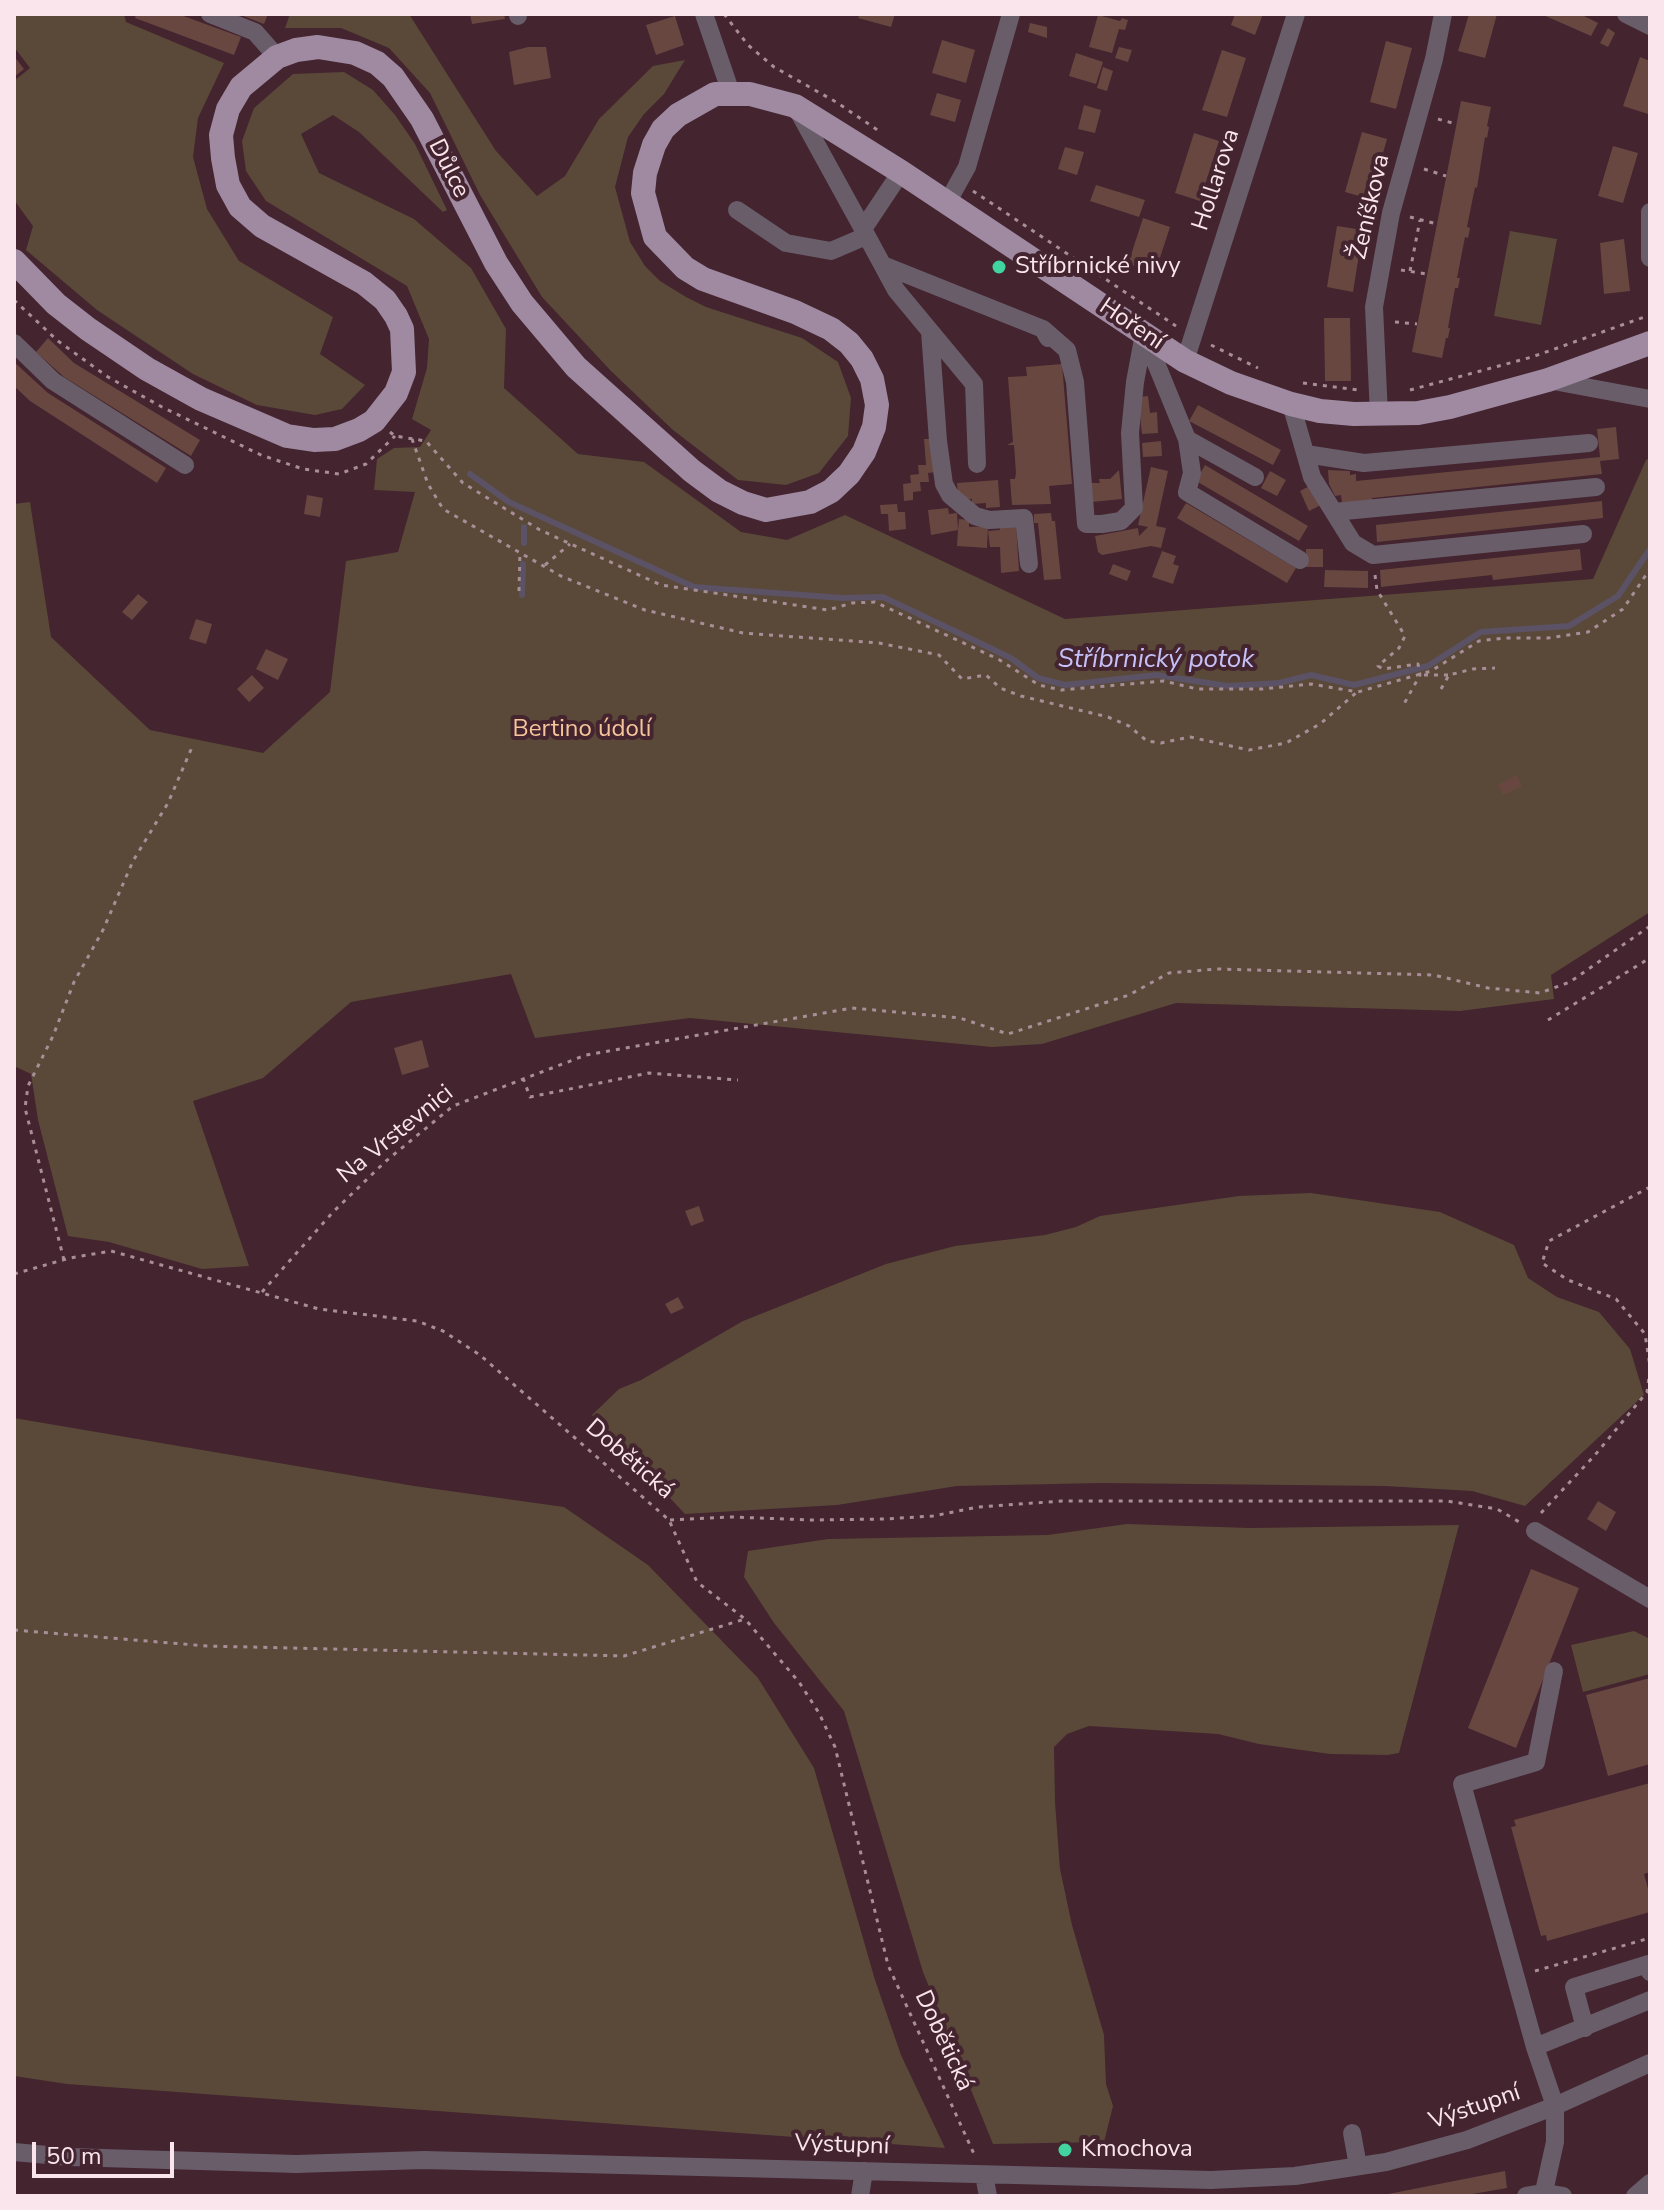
<!DOCTYPE html>
<html>
<head>
<meta charset="utf-8">
<style>
	body { margin:0 }
	#map { position:relative; width:1664px; height:2210px; overflow:hidden; background:#43242f; font-family:"Nunito Sans",sans-serif }
	canvas { display:block }
	.frame { position:absolute; inset:0; border:16px solid #fae5ec; pointer-events:none }
	.scale { position:absolute; left:32px; top:2142px; width:142px; height:36px; box-sizing:border-box; border:4px solid #fae5ec; border-top:0; padding-left:10px; font-size:24px; line-height:28px; white-space:nowrap; color:#fae5ec; -webkit-text-stroke:6px #43242f; paint-order:stroke }
</style>
</head>
<body>
<div id="map">
<canvas width="1664" height="2210"></canvas>
<div class="frame"></div>
<div class="scale">50 m</div>
</div>
<script>
const context = document.querySelector('canvas').getContext('2d');
context.lineJoin = 'round';
function fillPath(path, color) {
  context.fillStyle = color;
  context.fill(path, 'evenodd');
}
function toPath(rows) {
  const path = new Path2D();
  for (const r of rows) {
    path.moveTo(r[0], r[1]);
    for (let i = 2; i < r.length; i += 2) path.lineTo(r[i], r[i + 1]);
  }
  return path;
}
function trace(path, color, width, dash) {
  context.strokeStyle = color;
  context.lineWidth = width;
  context.lineCap = dash ? 'butt' : 'round';
  context.setLineDash(dash || []);
  context.stroke(path);
}
function write(font, color, halo, rows, align = 'center') {
  context.font = font + ' "Nunito Sans",sans-serif';
  context.lineWidth = 8;
  context.setLineDash([]);
  context.textBaseline = 'middle';
  context.strokeStyle = halo;
  context.fillStyle = color;
  for (const [text, x, y, turn = 0] of rows) {
    context.save();
    context.translate(x, y);
    context.rotate((+turn || 0) * Math.PI / 180);
    context.textAlign = isNaN(turn) ? turn : align;
    if (halo) context.strokeText(text, 0, 0);
    context.fillText(text, 0, 0);
    context.restore();
  }
}
fillPath(toPath([
	[14,14,124,14,126,22,224,63,198,118,193,157,207,209,239,261,333,317,320,354,365,385,342,409,315,415,257,405,193,374,97,310,26,250,33,226,14,200,14,81,30,68,14,47],
	[290,14,409,14,496,151,537,196,565,176,599,119,653,66,685,60,664,94,644,114,628,137,615,187,630,242,645,266,660,281,686,297,706,307,802,338,838,362,851,398,848,436,819,473,786,485,738,480,673,430,611,371,542,297,480,195,430,93,389,48,341,28,285,28],
	[344,72,373,90,395,115,415,144,447,210,443,212,359,132,333,115,301,134,319,173,414,219,471,268,506,329,504,388,578,454,644,462,741,532,787,540,845,515,1065,619,1593,579,1646,460,1650,458,1650,912,1551,975,1554,999,1460,1011,1176,1003,1042,1044,992,1047,690,1018,535,1038,511,974,351,1002,263,1078,193,1101,249,1266,202,1269,109,1242,68,1236,38,1120,31,1074,14,1066,14,504,30,502,51,637,150,730,263,753,330,692,346,561,398,552,415,492,374,490,377,459,394,448,420,447,431,430,412,419,427,368,429,339,407,286,266,201,246,171,242,141,254,108,293,74],
	[1510,231,1557,239,1541,325,1494,316],
	[1311,1193,1440,1212,1514,1245,1528,1278,1557,1297,1599,1312,1630,1349,1644,1395,1525,1506,1472,1491,1385,1486,1102,1483,957,1486,837,1505,685,1514,592,1415,619,1389,641,1380,743,1321,886,1264,955,1246,1045,1235,1076,1227,1100,1216,1239,1196],
	[14,1418,414,1486,564,1507,648,1565,758,1678,814,1768,875,1980,901,2055,945,2148,67,2084,14,2076],
	[1127,1524,1250,1528,1459,1525,1399,1753,1387,1755,1330,1754,1259,1744,1218,1734,1089,1726,1067,1734,1054,1747,1055,1802,1060,1869,1072,1925,1104,2035,1106,2084,1113,2106,1104,2142,993,2144,923,1972,844,1711,774,1623,744,1577,748,1551,828,1539,1048,1535],
	[1634,1631,1650,1639,1650,1674,1583,1692,1571,1645]
]), '#5a4938');
trace(toPath([
	[470,474,509,502,694,587,843,598,883,597,1011,658,1038,678,1065,685,1156,675,1228,686,1279,683,1311,675,1354,685,1428,666,1481,632,1569,626,1618,596,1650,549],
	[524,543,524,527],
	[522,595,523,564]
]), '#5b5265', 6);
fillPath(toPath([
	[136,14,178,14,241,37,234,55,135,18],
	[238,14,268,14,264,24],
	[470,14,504,14,505,19,472,24],
	[860,14,895,14,891,27,858,18],
	[1235,14,1263,14,1255,35,1231,25],
	[1469,14,1497,14,1485,58,1458,51],
	[1541,14,1580,14,1598,23,1591,36],
	[1098,15,1120,21,1122,18,1128,20,1125,30,1119,29,1112,53,1089,47],
	[675,16,684,45,656,55,646,25],
	[1030,23,1047,27,1047,38,1028,32],
	[1608,28,1615,33,1608,47,1600,43],
	[942,40,975,50,966,83,932,73],
	[1386,41,1412,48,1396,109,1370,102],
	[528,47,546,47,551,78,514,85,509,52],
	[1119,47,1132,50,1128,62,1115,58],
	[1222,50,1246,58,1227,117,1202,110],
	[1076,53,1103,62,1096,84,1069,76],
	[14,56,24,69,14,77],
	[1640,57,1650,61,1650,108,1648,114,1623,106],
	[1103,67,1113,71,1107,91,1097,88],
	[937,93,961,100,955,122,930,115],
	[1461,101,1491,107,1487,126,1489,127,1487,138,1485,137,1477,188,1475,187,1467,227,1470,228,1468,238,1465,237,1457,278,1460,278,1458,288,1455,288,1448,328,1450,328,1448,338,1446,338,1442,358,1412,352],
	[1084,105,1101,110,1095,133,1078,129],
	[1362,132,1387,139,1370,199,1345,192],
	[1194,133,1219,141,1200,201,1175,193],
	[1613,146,1638,153,1623,203,1598,196],
	[1065,147,1084,152,1077,175,1058,169],
	[1096,185,1145,200,1139,217,1090,201],
	[1143,218,1170,227,1155,273,1128,264],
	[1337,226,1363,230,1353,292,1327,287],
	[1624,239,1630,291,1604,294,1600,243],
	[1324,318,1350,318,1351,381,1325,381],
	[48,338,74,363,200,440,191,456,64,377,36,352],
	[14,362,48,393,166,468,157,483,30,401,14,386],
	[1062,364,1072,484,1049,486,1051,504,1012,505,1010,479,1015,479,1016,473,1014,445,1007,445,1013,442,1008,377,1027,376,1026,367],
	[1148,396,1150,413,1157,412,1158,433,1142,434,1138,397],
	[1198,405,1281,450,1273,465,1189,421],
	[1616,427,1619,459,1600,461,1602,474,1372,498,1374,506,1342,503,1341,495,1335,496,1329,484,1328,470,1350,471,1350,475,1356,474,1356,481,1600,457,1597,429],
	[924,439,934,439,936,472,928,473,929,482,920,482,921,491,913,492,913,500,904,501,903,484,911,483,910,475,919,474,918,465,926,465],
	[1161,441,1162,456,1143,457,1142,443],
	[1205,465,1308,526,1299,541,1196,481],
	[1151,467,1168,471,1156,526,1166,528,1161,548,1151,546,1102,555,1098,552,1095,536,1138,528,1139,536,1148,527,1138,525],
	[1119,470,1122,499,1092,502,1090,483,1100,483,1099,479,1110,479],
	[1270,471,1286,480,1277,496,1261,488],
	[998,480,1000,507,986,508,986,503,972,504,972,499,963,499,958,494,957,483],
	[1315,483,1325,503,1309,511,1300,491],
	[307,495,323,498,320,517,304,514],
	[1602,501,1603,518,1377,542,1376,525],
	[1186,503,1296,568,1287,583,1177,518],
	[897,504,898,512,905,512,906,529,889,531,888,514,881,514,880,505],
	[948,508,949,514,957,513,958,530,959,519,969,520,969,527,988,526,987,548,957,546,958,530,931,535,928,510],
	[1051,513,1052,521,1055,521,1061,579,1044,580,1038,523,1034,523,1034,514],
	[1016,524,1019,571,1001,573,1000,547,990,547,988,531,1000,530,999,525],
	[1306,549,1323,549,1323,567,1306,567],
	[1580,549,1582,570,1493,580,1492,575,1381,587,1380,570],
	[1162,551,1176,556,1173,564,1179,566,1173,584,1152,577],
	[1113,564,1131,571,1127,581,1109,574],
	[1325,570,1368,571,1368,588,1324,587],
	[138,594,148,602,132,620,122,612],
	[196,619,212,624,206,644,189,639],
	[266,649,288,659,278,680,256,669],
	[252,675,264,688,249,702,237,689],
	[1516,775,1522,786,1503,795,1498,785],
	[422,1040,429,1067,402,1075,394,1048],
	[699,1206,704,1221,691,1226,685,1211],
	[678,1297,684,1308,671,1314,665,1304],
	[1598,1501,1616,1512,1606,1531,1587,1519],
	[1531,1569,1579,1588,1516,1748,1468,1728],
	[1650,1678,1650,1764,1608,1776,1586,1695],
	[1650,1783,1650,1872,1644,1874,1650,1896,1650,1912,1547,1941,1546,1935,1541,1936,1511,1827,1516,1826,1514,1820],
	[1505,2171,1507,2188,1461,2196,1378,2196]
]), '#684741');
trace(toPath([
	[724,14,748,45,774,67,836,102,879,131],
	[1438,119,1456,124],
	[1424,169,1446,176],
	[973,191,1176,326],
	[1410,217,1437,224],
	[1401,270,1427,274],
	[1410,271,1420,220],
	[14,300,58,341,108,377,162,407,261,455,303,469,339,474,366,464,395,436],
	[1395,322,1417,324],
	[1211,345,1258,368],
	[1303,383,1359,390],
	[1410,390,1532,357,1650,315],
	[390,432,395,436,426,441,463,483,540,530,661,585,828,610,852,603,875,602,998,659,1039,685,1061,690,1164,681,1197,689,1263,689,1311,684,1358,692,1431,671,1479,641,1504,638,1548,638,1588,632,1623,609,1650,569],
	[412,439,428,484,443,509,561,576,645,610,743,633,879,643,939,655,962,679,986,675,1000,688,1021,696,1108,717,1129,726,1147,741,1161,743,1190,737,1249,750,1286,743,1320,724,1357,692],
	[545,565,570,544],
	[1375,575,1377,590,1405,636,1399,648,1378,666,1383,669,1418,664,1420,675,1404,704],
	[519,591,520,551],
	[1424,675,1449,675],
	[1441,689,1449,675,1473,669,1495,668],
	[1548,1020,1650,958],
	[523,1078,530,1097,649,1073,738,1080],
	[1650,1187,1549,1241,1542,1263,1568,1280,1616,1299,1645,1334,1650,1366],
	[64,1260,25,1108,28,1086,53,1036,74,982,103,930,133,861,168,803,193,745],
	[14,1274,70,1258,111,1251,319,1309,417,1321,443,1331,480,1355,669,1520,697,1582,745,1619,799,1682,819,1713,835,1747,888,1965,974,2154],
	[262,1292,333,1212,386,1161,453,1106,586,1055,852,1008,960,1018,1008,1034,1129,995,1169,973,1217,969,1434,975,1488,988,1540,993,1570,982,1650,926],
	[1541,1513,1595,1455,1647,1392,1650,1369],
	[670,1520,731,1517,812,1520,884,1519,933,1516,978,1507,1062,1501,1447,1501,1497,1509,1521,1523],
	[14,1630,207,1646,624,1656,745,1619],
	[1535,1971,1650,1938]
]), '#a88e97', 3, [4, 6]);
trace(toPath([
	[210,14,255,32,277,57],
	[518,14,518,16],
	[704,14,731,93],
	[1626,14,1650,26],
	[797,109,863,229],
	[901,172,863,229,896,290,974,384,977,464],
	[947,203,967,167,1011,14],
	[737,210,786,243,831,251,866,236],
	[1650,212,1650,258],
	[883,265,1043,329,1048,338],
	[1043,329,1067,350,1075,382,1086,524,1102,524,1121,521,1134,508,1130,433,1135,382,1144,334,1187,439,1192,473,1187,492,1300,560],
	[930,331,938,441,944,484,950,495,975,516,989,520,1024,518,1029,564],
	[14,343,53,381,185,465],
	[1185,361,1296,14],
	[1548,380,1650,399],
	[1291,404,1312,477,1353,543,1373,555,1583,534],
	[1379,415,1374,307,1391,213,1434,59,1443,14],
	[1187,439,1255,477],
	[1306,454,1364,463,1589,443],
	[1334,512,1596,487],
	[1535,1531,1650,1599],
	[1585,2028,1574,1987,1648,1964,1650,1972],
	[1535,2047,1650,2000],
	[1352,2133,1358,2166],
	[14,2152,70,2157,296,2164,424,2160,1211,2180,1295,2176,1386,2162,1467,2140,1555,2106,1650,2063],
	[984,2175,988,2196],
	[860,2196,864,2171],
	[1526,2196,1544,2193,1563,2196],
	[1543,2196,1555,2142,1555,2106,1535,2047,1462,1784,1536,1762,1554,1671],
	[1635,2196,1650,2183]
]), '#685d69', 18);
trace(toPath([
	[14,261,56,304,88,329,147,369,201,399,287,436,314,440,335,439,359,430,374,421,396,393,404,372,402,329,396,316,385,300,364,283,262,226,240,207,228,185,223,158,221,135,228,109,241,87,277,57,296,50,318,47,355,53,377,63,393,77,422,119,496,263,522,303,576,367,692,471,719,491,743,503,766,510,810,502,831,491,849,474,864,452,874,427,877,405,872,379,862,359,849,343,831,329,795,312,703,279,685,268,655,237,643,193,645,173,654,145,663,129,678,115,715,94,750,94,795,106,901,172,1185,361,1231,383,1291,404,1320,411,1354,414,1418,413,1450,407,1548,380,1650,343]
]), '#9f8aa2', 24);
for (const [x, y, r, color] of [
	[999,267,8,"#42d4a0"],
	[1065,2150,8,"#42d4a0"]
]) {
  const dot = new Path2D();
  dot.arc(x, y, r, 0, 2 * Math.PI);
  context.fillStyle = color;
  context.fill(dot);
  trace(dot, '#43242f', 3);
}
write('24px', '#fae5ec', '#43242f', [
	["Důlce",448,169,63],
	["Hollarova",1217,180,-72],
	["Ženíškova",1371,207,-77],
	["Hoření",1131,325,34],
	["Na Vrstevnici",396,1135,-39],
	["Dobětická",629,1460,41],
	["Dobětická",943,2041,65],
	["Výstupní",1475,2108,-19],
	["Výstupní",842,2146,2]
]);
write('24px', '#fae5ec', '#43242f', [
	["Stříbrnické nivy",1015,267],
	["Kmochova",1081,2150]
], 'left');
write('24px', '#f5c69b', '#43242f', [
	["Bertino údolí",582,730]
]);
write('italic 26px', '#c6c0f8', '#43242f', [
	["Stříbrnický potok",1156,661]
]);
</script>
</body>
</html>
